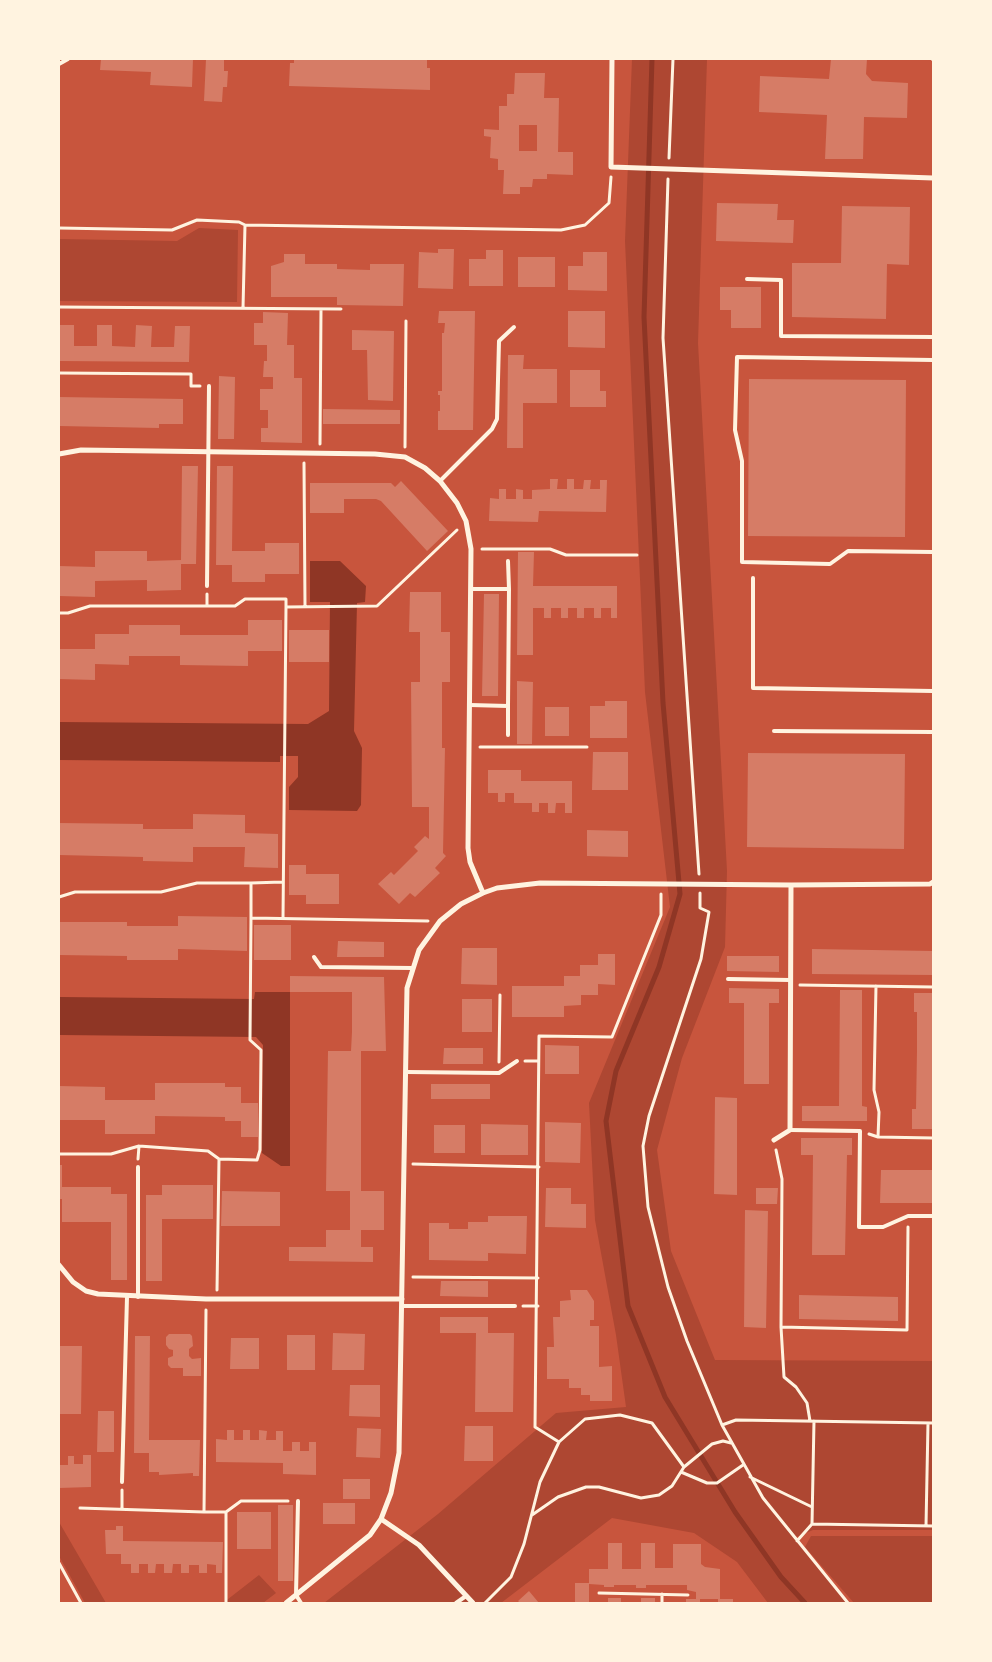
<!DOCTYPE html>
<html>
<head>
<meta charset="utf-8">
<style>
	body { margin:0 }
	#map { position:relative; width:992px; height:1662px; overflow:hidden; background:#c8553d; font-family:Lora,serif }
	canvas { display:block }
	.frame { position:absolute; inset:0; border:60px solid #fff3e0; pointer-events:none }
</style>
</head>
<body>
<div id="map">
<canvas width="992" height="1662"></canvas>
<div class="frame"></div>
</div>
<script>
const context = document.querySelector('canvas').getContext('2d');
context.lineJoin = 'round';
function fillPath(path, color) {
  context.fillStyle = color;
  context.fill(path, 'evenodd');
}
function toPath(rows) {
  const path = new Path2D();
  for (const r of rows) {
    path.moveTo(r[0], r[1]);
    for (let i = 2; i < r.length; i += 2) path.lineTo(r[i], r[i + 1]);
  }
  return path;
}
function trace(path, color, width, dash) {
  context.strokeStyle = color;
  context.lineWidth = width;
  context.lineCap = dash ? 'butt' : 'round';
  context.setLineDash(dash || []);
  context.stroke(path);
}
fillPath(toPath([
	[632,59,707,59,698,343,727,871,725,947,682,1058,657,1150,671,1251,715,1360,933,1361,933,1530,813,1530,794,1538,850,1603,768,1603,737,1562,694,1533,612,1518,501,1603,324,1603,438,1514,556,1413,626,1407,616,1335,595,1220,589,1103,670,907,645,692,625,241],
	[199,228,238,230,237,302,59,301,59,239,177,241],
	[59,1522,106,1603,85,1603,59,1556],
	[811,1536,933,1536,933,1603,854,1603,805,1547],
	[259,1575,276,1593,263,1603,223,1603]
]), '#ae4732');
fillPath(toPath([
	[310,561,340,561,366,586,365,602,357,603,354,731,362,748,361,805,357,811,289,810,289,787,298,777,298,756,280,756,280,762,59,760,59,722,308,724,329,711,330,602,310,602],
	[255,992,290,992,290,1166,281,1166,262,1153,263,1045,256,1037,60,1035,59,1047,60,997,254,999]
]), '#8f3625');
trace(toPath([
	[652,59,644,317,663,703,680,894,659,967,616,1071,606,1121,628,1306,665,1397,735,1512,781,1577,805,1603]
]), '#8f3625', 5);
fillPath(toPath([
	[101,59,193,59,192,87,150,85,151,72,100,70],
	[206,59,224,59,224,71,228,71,227,87,223,87,222,102,204,101],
	[294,59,427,59,427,68,430,68,430,90,289,86,290,63,294,63],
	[831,59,867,59,866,74,872,81,908,83,907,118,864,117,863,159,825,159,827,115,759,112,760,76,829,79],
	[515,73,545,73,544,98,559,98,558,152,573,152,573,175,547,174,547,179,533,179,532,187,520,187,520,194,503,194,504,170,498,170,498,159,490,158,491,137,484,136,484,129,499,130,499,106,507,106,507,94,514,94],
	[519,125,537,125,537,151,519,151],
	[717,203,778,204,777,220,794,220,793,243,716,241],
	[842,206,910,207,909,265,887,264,886,319,792,317,792,263,841,263],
	[438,249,454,249,453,289,418,288,419,252,438,253],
	[486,250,503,250,503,286,469,286,469,259,486,259],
	[583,252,607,252,607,291,568,290,568,266,583,266],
	[284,254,305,254,305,264,337,264,337,269,370,270,370,264,404,264,403,306,337,305,337,297,271,297,271,266,284,262],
	[518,257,555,257,555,287,518,287],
	[720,287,761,287,761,328,731,328,731,310,720,310],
	[439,311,475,311,473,430,438,430,438,411,440,411,440,395,438,395,438,391,442,391,442,333,444,333,445,323,438,323],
	[568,311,605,311,605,348,568,347],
	[263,312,288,313,287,345,294,345,294,378,302,378,302,443,261,442,261,428,268,428,268,410,260,410,260,389,273,389,273,377,263,377,264,361,267,361,267,345,254,345,254,323,263,323],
	[59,325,74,325,74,346,97,346,97,325,112,325,112,346,135,347,136,325,152,326,151,347,174,347,175,326,190,326,189,362,59,361],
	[352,330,394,331,393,401,368,400,367,350,352,350],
	[508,355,524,355,523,369,557,369,557,403,523,403,523,448,507,448],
	[570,370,600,370,600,391,606,391,606,407,570,407],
	[219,376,235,377,234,439,218,439],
	[749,379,906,380,905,537,748,536],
	[59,397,183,399,183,424,159,424,159,428,59,426],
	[323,409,400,410,400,424,323,424],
	[182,466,198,466,196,564,181,564,181,590,147,591,147,580,95,581,95,597,59,596,59,566,95,567,95,551,147,551,147,561,181,560],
	[217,466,233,466,232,551,265,551,265,543,299,543,299,574,265,574,265,582,232,582,232,565,216,565],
	[550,479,558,479,557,489,567,489,567,479,574,479,574,489,583,489,584,480,591,480,590,489,600,489,600,480,607,480,606,512,539,511,538,522,489,521,490,498,499,499,499,489,506,489,506,499,516,499,516,489,523,490,523,499,532,499,532,490,550,489],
	[401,481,448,531,427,551,381,501,376,499,344,499,344,513,310,513,310,483,391,483,395,487],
	[518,552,534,552,533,586,617,586,617,618,611,618,611,608,601,608,601,618,594,618,594,608,584,608,584,618,577,618,577,608,568,608,568,618,561,618,561,608,551,608,551,618,544,618,544,608,533,608,533,655,517,655],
	[410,592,441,592,441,632,450,632,450,682,442,682,442,748,445,748,443,853,446,856,435,868,440,873,415,897,410,893,399,904,378,884,391,872,394,875,418,851,414,847,425,836,429,839,429,807,412,807,411,682,420,682,420,632,409,632],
	[484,594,499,594,498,696,482,696],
	[248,620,282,620,282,651,248,651,248,666,180,665,180,656,129,656,129,665,95,664,95,680,59,679,59,649,95,649,95,634,129,634,129,625,180,625,180,635,248,635],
	[289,630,329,630,329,662,289,662],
	[517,681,533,682,532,744,517,744],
	[605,701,627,701,627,738,590,738,590,706,605,706],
	[545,707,569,707,569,736,545,736],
	[593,752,628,752,628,790,592,790],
	[748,753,905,754,904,849,747,847],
	[488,770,521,770,521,781,572,781,572,813,565,813,565,803,556,803,555,813,548,813,548,803,539,803,539,812,532,812,532,803,514,803,514,793,505,793,505,802,498,802,498,793,488,793],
	[193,814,245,815,245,833,278,834,278,868,244,867,245,847,193,847,193,862,143,861,143,857,59,855,59,823,143,824,143,829,193,829],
	[587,830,628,831,628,857,587,856],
	[289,865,306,865,306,874,339,874,339,904,306,904,306,895,289,895],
	[178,916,247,917,247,951,178,949,178,960,127,960,127,956,59,955,59,922,127,922,127,926,178,926],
	[254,925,291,925,291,960,254,960],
	[338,941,384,942,384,957,337,957],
	[462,948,497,948,497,985,461,984],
	[812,949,933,951,933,975,812,974],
	[598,954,615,954,615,985,598,984,598,995,581,995,581,1005,564,1006,564,1017,512,1017,512,986,564,986,564,976,580,976,580,965,598,965],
	[727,956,779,956,779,972,727,971],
	[290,976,384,977,386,1051,361,1051,361,1191,384,1191,384,1230,361,1230,361,1247,373,1247,373,1262,289,1261,289,1247,326,1247,326,1230,350,1230,350,1191,326,1191,327,1119,328,1051,351,1051,352,1032,352,992,290,992],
	[729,988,779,989,779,1003,769,1003,769,1084,744,1084,744,1003,729,1003],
	[840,990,862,990,862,1106,867,1107,867,1121,802,1121,802,1106,839,1106],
	[914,993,933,993,933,1129,912,1129,912,1109,916,1109,917,1051,917,1012,914,1012],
	[462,999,492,999,492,1032,462,1032],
	[545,1045,579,1046,579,1074,545,1074],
	[444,1048,483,1048,483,1064,443,1064],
	[155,1083,225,1083,225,1087,241,1087,241,1103,258,1103,258,1137,241,1137,241,1121,225,1121,225,1117,155,1116,155,1134,105,1134,105,1120,59,1120,59,1086,105,1087,105,1100,155,1100],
	[431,1084,490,1084,490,1099,431,1099],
	[715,1097,737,1098,737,1195,714,1194],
	[545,1122,581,1123,580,1163,545,1162],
	[481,1124,528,1125,528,1155,481,1155],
	[434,1125,465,1125,465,1153,434,1153],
	[801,1138,852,1138,852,1155,847,1155,845,1255,812,1255,813,1155,801,1155],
	[59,1165,62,1165,62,1187,111,1187,111,1194,127,1194,127,1280,111,1280,111,1222,62,1222,62,1199,59,1199],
	[881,1170,933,1170,933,1203,880,1203],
	[162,1185,213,1185,213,1219,162,1219,162,1281,146,1281,146,1195,162,1195],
	[546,1188,571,1188,571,1204,586,1204,586,1228,545,1227],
	[756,1188,778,1188,777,1204,756,1204],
	[222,1191,280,1192,280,1226,221,1226],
	[745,1210,768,1211,766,1328,744,1327],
	[488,1216,527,1216,526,1254,488,1253,488,1261,429,1260,429,1223,449,1223,449,1229,468,1229,468,1222,488,1222],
	[441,1281,488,1281,488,1297,440,1296],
	[570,1290,587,1290,594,1301,594,1320,590,1320,590,1326,599,1326,599,1367,612,1366,612,1401,590,1401,590,1395,581,1395,581,1388,569,1388,569,1379,547,1379,547,1347,554,1347,553,1317,560,1317,560,1301,571,1300],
	[799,1295,898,1297,898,1321,799,1319],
	[440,1317,488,1317,488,1333,514,1333,513,1412,475,1412,476,1333,440,1333],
	[333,1333,365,1334,364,1370,332,1370],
	[169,1334,190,1334,192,1336,193,1346,189,1349,189,1356,192,1359,201,1358,201,1376,183,1376,183,1368,171,1368,168,1365,168,1358,173,1356,173,1350,169,1349,166,1345,166,1337],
	[287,1335,315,1335,315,1370,287,1370],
	[135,1336,150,1336,149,1440,200,1440,199,1476,193,1476,193,1473,159,1475,159,1472,149,1472,149,1453,134,1453],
	[231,1338,259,1338,259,1369,230,1369],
	[59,1346,82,1346,81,1414,59,1414],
	[350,1385,380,1385,380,1417,349,1416],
	[98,1411,114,1411,114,1452,97,1452],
	[465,1426,493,1426,493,1461,464,1461],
	[357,1428,381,1429,380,1458,356,1457],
	[227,1430,234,1430,234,1440,243,1440,243,1430,250,1430,250,1440,259,1440,259,1430,267,1431,266,1440,276,1440,276,1431,283,1431,283,1451,292,1451,292,1442,300,1442,300,1451,309,1451,309,1442,316,1442,316,1475,283,1474,283,1463,216,1462,216,1439,227,1440],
	[83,1455,91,1455,91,1487,59,1488,59,1465,68,1465,68,1456,74,1456,74,1464,83,1464],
	[343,1479,370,1479,370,1499,343,1499],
	[323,1503,355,1503,355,1524,323,1524],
	[278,1505,293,1505,293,1581,278,1581],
	[237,1512,271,1512,271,1549,237,1549],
	[116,1526,123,1526,123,1541,223,1542,222,1573,216,1573,216,1565,207,1564,207,1573,199,1573,199,1565,189,1565,189,1573,181,1573,181,1564,173,1564,172,1573,164,1573,164,1564,156,1564,155,1573,148,1573,148,1564,139,1564,139,1573,131,1573,131,1564,121,1564,121,1554,106,1554,105,1530,116,1530],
	[608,1543,622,1543,622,1569,641,1569,641,1543,655,1543,655,1568,673,1568,673,1544,701,1544,701,1564,705,1567,720,1569,720,1599,733,1599,733,1603,718,1603,718,1599,700,1599,700,1603,686,1603,686,1599,696,1599,696,1592,687,1590,687,1585,646,1585,646,1588,636,1588,636,1585,614,1585,614,1587,604,1587,604,1585,589,1584,589,1603,575,1603,575,1583,589,1583,589,1569,608,1569],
	[529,1591,539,1603,520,1603,518,1601],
	[608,1598,621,1598,621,1603,608,1603],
	[641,1598,655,1598,655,1603,641,1603]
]), '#d67c66');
trace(toPath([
	[932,59,933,60],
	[669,158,673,59],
	[668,179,663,338,699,874],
	[59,228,172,230,197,220,239,222,245,225],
	[59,307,341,309],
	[243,308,245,225,561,230,585,225,609,203,611,177],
	[59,373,191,374,191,386,200,386],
	[320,444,321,309],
	[405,447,406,321],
	[304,463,305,606],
	[482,549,550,549,566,555,637,555],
	[207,594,207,606],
	[59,613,68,613,90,606,235,606,245,599,286,599,286,607,377,606,457,530],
	[480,747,587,747],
	[251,883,282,882],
	[700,893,700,908,709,912,701,959,649,1116,643,1146,648,1207,668,1287,687,1341,722,1425,763,1498,848,1603],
	[59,897,75,892,161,892,197,883,251,883,251,918,428,921],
	[283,918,286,607],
	[800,985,933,987],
	[876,986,874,1090,879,1112,878,1137],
	[525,1061,538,1061],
	[499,1062,500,995],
	[869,1134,878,1137,933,1138],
	[776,1150,782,1179,781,1327,907,1330,908,1227],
	[59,1154,111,1154,139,1146,208,1151,219,1159,257,1160,260,1150,261,1050,250,1040,251,918],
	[138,1159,139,1146],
	[413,1164,539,1167],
	[413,1277,538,1278],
	[217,1290,219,1159],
	[523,1306,538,1306],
	[781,1327,784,1377,796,1387,807,1403,810,1421],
	[722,1425,736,1420,933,1423],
	[559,1442,535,1427,539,1036,612,1037,661,915,661,894],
	[681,1472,707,1483,717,1483,743,1465],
	[750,1477,812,1507],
	[80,1508,204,1512,206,1310],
	[122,1509,122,1490],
	[204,1512,226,1512],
	[532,1515,558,1497,586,1487,599,1487,641,1498,659,1495,672,1486,684,1467,712,1444,723,1441,731,1443],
	[812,1524,814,1421],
	[926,1526,928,1423],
	[797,1541,812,1524,933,1526],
	[59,1563,81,1603],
	[599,1593,688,1595],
	[226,1603,226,1512,241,1501,288,1501],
	[485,1603,511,1577,524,1544,540,1482,559,1442,585,1419,620,1415,652,1423,684,1467],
	[662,1603,662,1594]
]), '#fff3e0', 3);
trace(toPath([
	[59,64,68,59],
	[747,279,781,280,781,336,933,337],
	[933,360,737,357,735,430,742,461,742,562,830,564,848,551,933,552],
	[440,481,492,429,497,419,499,341,514,327],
	[508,561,509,589],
	[753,578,753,688,933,691],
	[207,586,209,386],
	[470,705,508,706,509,589,471,589],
	[508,706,508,735],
	[774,731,933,732],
	[314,957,321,967,412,968],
	[728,979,790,980],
	[407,1072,499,1073,517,1061],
	[790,1130,860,1131,859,1227,883,1227,908,1216,933,1216],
	[138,1167,138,1297],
	[402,1306,515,1306],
	[122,1482,127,1297],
	[298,1501,296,1595,301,1603],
	[456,1603,466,1596]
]), '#fff3e0', 4);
trace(toPath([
	[612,59,611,167,933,178],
	[59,454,81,450,375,454,405,457,425,468,440,481,457,503,466,521,471,549,468,848,470,862,483,893],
	[774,1140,790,1130,791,885],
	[59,1265,73,1282,86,1291,98,1294,206,1299,402,1299],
	[381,1519,419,1545,473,1603],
	[286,1603,370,1535,381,1519,391,1493,399,1453,407,988,419,950,440,921,461,904,483,893,497,888,540,883,791,885,930,884,933,882]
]), '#fff3e0', 5);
</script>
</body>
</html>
